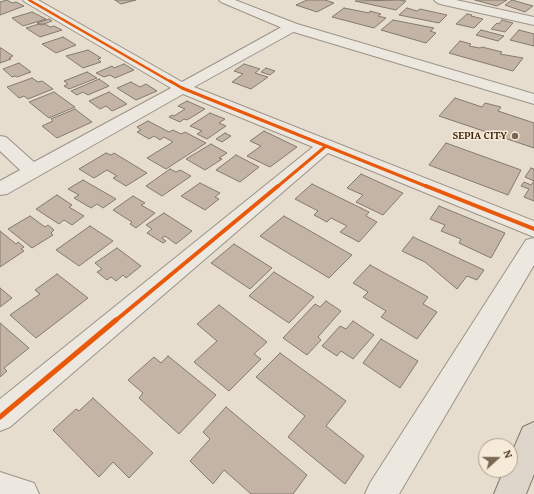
<!DOCTYPE html>
<html>
<head>
<meta charset="utf-8">
<style>
	body { margin:0 }
	#map { position:relative; width:534px; height:494px; overflow:hidden; background:#e6ddce; font-family:"Gentium Book Plus",serif }
	canvas { display:block }
	.north { position:absolute; left:478px; top:438px; width:40px; height:40px; box-sizing:border-box; background:#f6ebd9; border:1px solid #ae9d89; border-radius:50%; rotate:69deg; font-size:11px; font-weight:700; line-height:16px; text-align:center; color:#422910 }
	.north::after { content:''; display:block; margin:auto; width:14px; height:18px; background:#7b6852; clip-path:polygon(50% 0,100% 100%,50% 72%,0 100%) }
</style>
</head>
<body>
<div id="map">
<canvas width="534" height="494"></canvas>
<div class="north">N</div>
</div>
<script>
const context = document.querySelector('canvas').getContext('2d');
context.lineJoin = 'round';
function fillPath(path, color) {
  context.fillStyle = color;
  context.fill(path, 'evenodd');
}
function toPath(rows) {
  const path = new Path2D();
  for (const r of rows) {
    path.moveTo(r[0], r[1]);
    for (let i = 2; i < r.length; i += 2) path.lineTo(r[i], r[i + 1]);
  }
  return path;
}
function trace(path, color, width, dash) {
  context.strokeStyle = color;
  context.lineWidth = width;
  context.lineCap = dash ? 'butt' : 'round';
  context.setLineDash(dash || []);
  context.stroke(path);
}
function write(font, color, halo, rows, align = 'center') {
  context.font = font + ' "Gentium Book Plus",serif';
  context.lineWidth = 3;
  context.setLineDash([]);
  context.textBaseline = 'middle';
  context.strokeStyle = halo;
  context.fillStyle = color;
  for (const [text, x, y, turn = 0] of rows) {
    context.save();
    context.translate(x, y);
    context.rotate((+turn || 0) * Math.PI / 180);
    context.textAlign = isNaN(turn) ? turn : align;
    if (halo) context.strokeText(text, 0, 0);
    context.fillText(text, 0, 0);
    context.restore();
  }
}
const building = toPath([
	[7,0,12,3,16,2,24,6,0,15,0,2,7,0],
	[115,0,136,0,121,4,115,0],
	[307,0,325,0,334,3,317,12,296,5,307,0],
	[400,0,406,1,396,10,355,1,400,0],
	[475,0,507,0,497,6,475,0],
	[512,0,533,6,525,12,505,5,512,0],
	[344,8,369,13,370,11,381,14,378,16,386,18,374,28,332,17,344,8],
	[407,8,417,11,420,9,447,15,439,23,399,15,407,8],
	[32,12,46,19,23,26,12,18,32,12],
	[467,14,472,15,471,16,483,19,474,28,456,24,467,14],
	[49,19,52,21,41,25,37,23,49,19],
	[393,20,434,28,430,31,436,33,426,43,381,30,393,20],
	[502,20,513,23,505,32,491,29,497,23,499,24,502,20],
	[39,24,45,24,50,27,54,26,62,30,40,37,26,28,39,24],
	[481,30,504,36,498,41,476,35,481,30],
	[519,30,534,34,534,46,510,40,519,30],
	[63,37,76,45,56,53,42,44,63,37],
	[460,41,471,44,469,46,480,48,482,47,502,52,500,54,523,58,513,71,449,53,460,41],
	[0,48,1,48,13,56,9,58,11,59,0,63,0,48],
	[88,50,101,58,98,59,101,62,83,68,66,56,88,50],
	[19,63,31,72,17,77,15,76,12,77,3,69,19,63],
	[124,64,134,70,115,78,110,75,104,77,96,73,112,66,114,68,124,64],
	[244,64,260,69,255,73,268,77,251,89,232,82,243,74,234,71,244,64],
	[266,68,275,71,270,75,261,72,266,68],
	[87,72,97,78,69,89,64,86,68,84,64,81,87,72],
	[32,78,38,82,42,81,53,89,28,99,24,96,19,98,7,87,32,78],
	[99,79,109,86,88,95,83,92,77,95,71,91,99,79],
	[131,82,140,87,146,84,157,91,136,100,117,88,131,82],
	[54,92,75,107,49,118,29,102,54,92],
	[109,92,127,104,112,111,106,106,100,109,89,101,109,92],
	[455,98,482,107,485,103,501,107,498,111,534,123,534,148,439,116,455,98],
	[187,101,205,109,187,120,184,119,180,122,169,117,172,115,174,116,185,109,178,106,187,101],
	[75,109,92,122,57,138,42,126,53,121,51,119,75,109],
	[210,113,225,119,219,123,226,126,207,139,197,134,202,131,190,126,210,113],
	[148,121,169,132,173,130,181,134,185,132,206,143,166,169,147,158,173,142,164,137,160,140,154,136,149,139,137,132,141,130,137,127,148,121],
	[264,131,297,147,270,167,247,156,261,146,250,141,264,131],
	[225,133,231,136,222,142,216,139,225,133],
	[446,143,521,170,508,195,429,165,446,143],
	[211,144,227,153,219,158,222,159,205,170,186,159,211,144],
	[106,153,111,155,114,153,147,173,126,186,113,178,117,176,107,170,94,178,79,169,106,153],
	[236,155,259,167,240,182,216,170,236,155],
	[531,168,534,169,534,201,524,197,529,189,521,186,524,182,531,185,534,181,525,177,531,168],
	[170,169,176,172,180,170,191,176,162,196,146,186,170,169],
	[361,174,403,193,383,215,356,202,363,195,347,188,361,174],
	[83,180,116,199,103,208,97,204,91,208,74,198,79,195,68,189,83,180],
	[200,183,220,193,215,197,219,199,205,210,181,196,200,183],
	[312,184,369,212,366,216,377,222,359,242,340,232,347,226,331,218,327,222,314,215,318,211,295,199,312,184],
	[57,195,72,205,69,207,84,216,72,225,64,220,59,224,36,209,57,195],
	[133,196,145,203,141,205,155,213,136,228,130,224,132,222,113,210,133,196],
	[439,206,505,233,491,258,459,243,461,239,441,231,445,225,430,219,439,206],
	[164,213,192,231,176,244,165,236,162,238,166,241,163,243,147,233,152,229,146,225,164,213],
	[30,216,45,227,48,225,54,230,51,233,53,235,32,248,8,229,30,216],
	[284,216,352,255,329,278,260,236,284,216],
	[90,226,113,241,79,266,56,250,90,226],
	[0,231,16,244,18,242,24,247,21,249,24,251,0,267,0,231],
	[413,237,484,270,477,280,467,276,457,289,425,262,402,251,413,237],
	[234,244,272,268,250,289,211,263,234,244],
	[117,248,141,266,126,278,123,275,116,281,111,277,107,280,97,272,102,269,95,263,117,248],
	[370,265,428,297,423,304,437,312,417,339,381,317,386,311,363,297,368,292,353,283,370,265],
	[274,272,314,297,289,323,249,296,274,272],
	[57,274,88,298,36,338,10,315,40,294,35,290,57,274],
	[0,288,12,298,0,307,0,288],
	[326,301,341,311,318,337,321,340,307,355,283,338,315,304,320,307,326,301],
	[219,305,267,342,254,354,261,359,229,391,194,362,217,341,197,324,219,305],
	[353,321,374,335,353,359,341,351,337,356,322,346,340,326,346,329,353,321],
	[0,323,29,348,4,368,7,371,0,377,0,323],
	[381,339,418,361,400,388,363,363,381,339],
	[280,353,346,401,326,426,364,456,345,484,288,437,305,416,256,377,280,353],
	[168,356,216,395,179,434,139,398,143,393,128,380,154,357,161,363,168,356],
	[93,398,153,453,129,478,113,462,99,477,53,430,76,409,79,411,93,398],
	[226,407,307,475,293,494,251,494,224,470,213,484,190,461,210,439,203,432,226,407]
]);
fillPath(building, '#c4b4a5');
trace(building, '#837a6e', 1);
const minor = toPath([
	[23,0,38,0,182,82,287,24,297,24,298,27,297,30,194,87,534,221,534,237,328,153,10,427,0,431,0,399,313,147,183,94,7,194,0,195,0,181,20,170,0,151,0,136,6,137,34,162,171,88,25,2,23,0],
	[434,0,456,0,534,17,534,25,440,4,436,2,434,0],
	[534,238,534,265,399,494,365,494,370,483,526,240,534,238],
	[0,472,34,483,39,494,0,494,0,472]
]);
const tertiary = toPath([
	[219,0,235,0,297,24,534,94,534,104,287,30,221,2,219,0]
]);
const motorway = toPath([
	[534,422,534,474,526,494,494,494,504,470,510,470,510,457,523,427,534,422]
]);
trace(minor, '#9b9387', 2);
trace(tertiary, '#9b9387', 2);
trace(motorway, '#837a6e', 2);
fillPath(minor, '#ece7df');
fillPath(tertiary, '#ece7df');
fillPath(motorway, '#ded6ca');
trace(toPath([
	[29,0,171,82]
]), '#e8590c', 2.5);
trace(toPath([
	[170,81,182,88,428,187],
	[277,187,326,146]
]), '#e8590c', 3);
trace(toPath([
	[426,186,534,229],
	[115,321,278,186]
]), '#e8590c', 4);
trace(toPath([
	[0,417,116,320]
]), '#e8590c', 5);
for (const [x, y, r, color] of [
	[515,136,4,"#7b6852"]
]) {
  const dot = new Path2D();
  dot.arc(x, y, r, 0, 2 * Math.PI);
  context.fillStyle = color;
  context.fill(dot);
  trace(dot, '#f6ebd9', 1.5);
}
write('bold 11px', '#422910', '#f6ebd9', [
	["SEPIA CITY",507,136]
], 'right');
</script>
</body>
</html>
